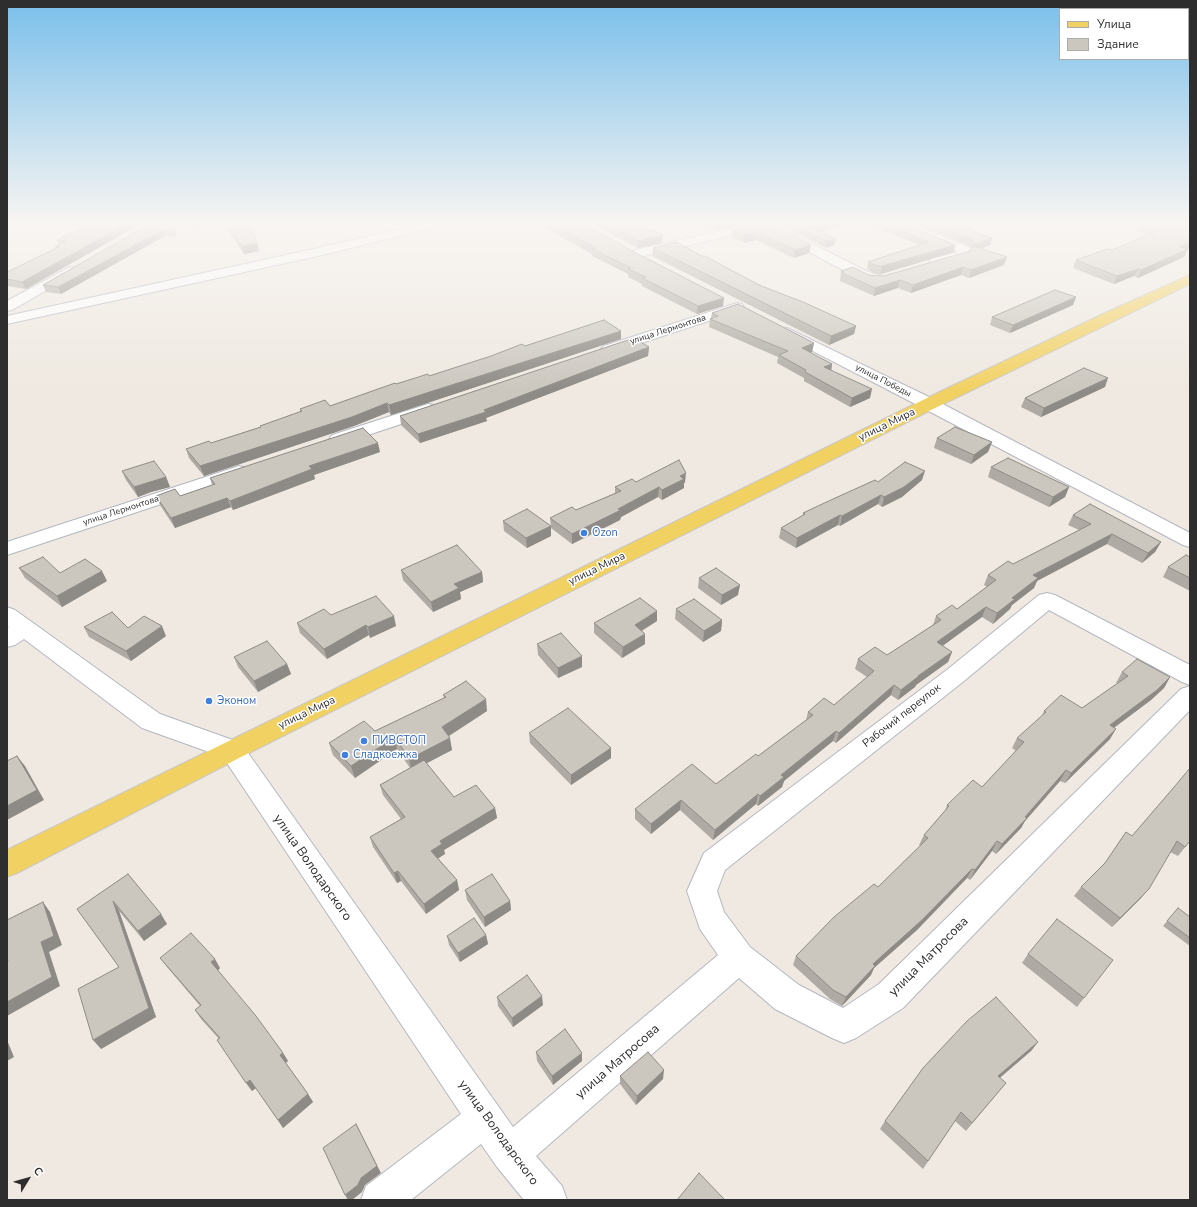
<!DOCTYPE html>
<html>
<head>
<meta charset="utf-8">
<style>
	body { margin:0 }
	#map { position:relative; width:1197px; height:1207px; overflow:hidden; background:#efe9e1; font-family:"Nunito Sans",sans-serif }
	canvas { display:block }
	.frame { position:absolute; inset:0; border:8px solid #2e2e2e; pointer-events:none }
	.legend { position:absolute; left:1059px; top:8px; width:130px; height:52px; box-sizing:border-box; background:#fff; border:1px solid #ababab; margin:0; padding:5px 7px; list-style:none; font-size:12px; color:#2e2e2e }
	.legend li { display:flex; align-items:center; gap:8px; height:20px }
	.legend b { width:20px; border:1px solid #ababab }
	.north { position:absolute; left:8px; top:1159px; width:40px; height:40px; -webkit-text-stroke:3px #fff; paint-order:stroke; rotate:53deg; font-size:11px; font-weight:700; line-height:16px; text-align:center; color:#2e2e2e }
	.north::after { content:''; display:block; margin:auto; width:14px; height:18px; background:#2e2e2e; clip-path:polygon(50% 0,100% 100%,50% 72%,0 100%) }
</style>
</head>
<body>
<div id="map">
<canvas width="1197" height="1207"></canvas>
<div class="frame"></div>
<ul class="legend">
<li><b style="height:5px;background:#f2d163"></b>Улица</li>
<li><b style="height:11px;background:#cbc7bf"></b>Здание</li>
</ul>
<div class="north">С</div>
</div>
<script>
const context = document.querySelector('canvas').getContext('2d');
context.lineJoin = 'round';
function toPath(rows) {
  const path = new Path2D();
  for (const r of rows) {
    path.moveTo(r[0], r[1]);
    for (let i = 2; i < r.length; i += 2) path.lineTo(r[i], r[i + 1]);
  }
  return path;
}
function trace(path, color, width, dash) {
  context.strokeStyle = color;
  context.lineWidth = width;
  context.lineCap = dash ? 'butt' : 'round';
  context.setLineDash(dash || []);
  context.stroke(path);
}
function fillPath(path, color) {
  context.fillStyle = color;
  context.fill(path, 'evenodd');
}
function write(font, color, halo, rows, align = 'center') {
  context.font = font + ' "Nunito Sans",sans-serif';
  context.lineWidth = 3;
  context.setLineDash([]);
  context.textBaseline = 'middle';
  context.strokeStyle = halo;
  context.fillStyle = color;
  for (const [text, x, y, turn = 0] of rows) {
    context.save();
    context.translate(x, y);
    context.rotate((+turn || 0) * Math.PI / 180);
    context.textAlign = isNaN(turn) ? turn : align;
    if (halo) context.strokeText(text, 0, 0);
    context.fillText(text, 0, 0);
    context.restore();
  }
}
const minor = toPath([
	[428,222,449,222,447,224,327,254,7,324,7,316,327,246,428,222],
	[759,222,780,222,778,224,774,225,636,258,632,257,630,254,632,251,636,250,759,222],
	[890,222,906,222,969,247,971,250,967,257,935,266,931,265,929,262,931,259,958,252,892,224,890,222],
	[783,229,868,272,883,276,885,279,883,282,878,283,858,278,779,236,777,233,779,230,783,229],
	[70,267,75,268,76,271,75,274,12,310,7,311,7,301,70,267],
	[737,303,742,304,744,307,742,310,614,352,609,354,604,352,601,349,604,346,737,303],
	[787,328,935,400,1190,533,1190,547,1183,545,923,408,782,335,780,332,782,329,787,328],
	[428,404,434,405,436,409,434,413,344,443,338,444,332,443,329,439,332,435,428,404],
	[239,466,246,468,248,472,246,476,7,555,7,542,239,466],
	[1047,593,1055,595,1190,665,1190,685,1182,682,1049,610,964,681,725,870,717,891,724,912,750,947,799,985,843,1008,879,984,1181,689,1190,686,1190,710,903,1008,856,1038,844,1043,832,1038,775,1009,739,978,536,1156,562,1186,567,1200,524,1200,497,1167,481,1144,411,1200,361,1200,366,1186,461,1114,223,757,142,728,24,639,15,645,7,647,7,628,9,627,7,626,7,607,15,610,160,714,241,743,513,1127,718,955,700,929,687,891,704,853,948,669,1039,595,1047,593]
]);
const major = toPath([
	[1190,275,1190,284,935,408,241,757,17,873,7,877,7,850,923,400,1105,313,1190,275]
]);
trace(minor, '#b4b7c1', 2);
trace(major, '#c9c9c9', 2);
fillPath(minor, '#fff');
fillPath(major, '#f2d163');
fillPath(toPath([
	[95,222,144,222,26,289,7,286,7,272,56,248,55,246,59,245,57,240],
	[153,222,176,222,175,237,165,236,61,294,46,292,43,285],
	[180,222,202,222,196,227,182,226],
	[224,222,248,222,257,243,259,251,244,254,226,227],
	[534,222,580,222,723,306,697,314,642,286,642,284,628,277,628,274,592,256,592,254],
	[588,222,635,222,662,243,638,248],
	[705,222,752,222,716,230,705,225],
	[766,222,811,245,809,253,794,258,756,240,744,243,731,237,732,230],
	[780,222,855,222,819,232,836,239,834,245,826,248,780,225],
	[861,222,901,222,954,252,881,274,875,274,867,269,868,262,919,245],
	[910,222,956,222,971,227,970,231,992,238,990,245,982,248,1004,265,969,278,961,275,911,293,898,288,874,296,840,281,841,271,869,275,884,276,970,251,971,248,970,246],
	[1174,222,1187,249,1184,257,1138,278,1134,276,1114,284,1073,268,1076,260,1112,250,1149,234,1136,230,1139,223],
	[1179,222,1190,222,1190,225],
	[653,248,759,285,856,326,854,334,829,345,652,256],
	[1076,297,1073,305,1010,333,990,325,992,317],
	[712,313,814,343,812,352,811,353,832,364,831,370,870,398,850,407,804,381,804,378,777,363,778,357,709,327,710,319,711,318],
	[621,339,391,415,389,412,354,426,204,476,189,458,186,449,211,443,260,427,260,426,300,412,300,409,330,406,396,384,429,376,525,346],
	[649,347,648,356,486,418,487,421,420,443,401,425,400,416],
	[1105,387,1041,417,1021,407,1025,398],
	[937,438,992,442,988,452,971,464,934,448],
	[380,452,314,475,315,479,233,510,231,507,175,528,160,505,156,496,180,496,212,485,210,478],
	[991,467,1069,487,1065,497,1049,507,988,477],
	[122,471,166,477,170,487,151,492,138,497,126,480],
	[922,480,902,497,882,507,878,504,840,526,838,525,796,548,779,538,781,528,803,515,803,513],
	[636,482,685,483,684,483,684,488,662,500,658,497,621,517,620,520,572,544,551,528,551,536,527,548,504,531,503,521,551,526,550,518,576,510,615,493,615,487],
	[1073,515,1161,542,1155,552,1142,563,1107,544,1037,581,1034,588,1012,605,1010,609,993,624,982,617,942,646,952,652,948,662,916,685,915,687,898,700,891,695,836,743,833,741,784,781,782,787,758,806,756,804,713,840,680,810,651,834,635,819,635,809,716,784,758,756,806,720,808,712,834,705,867,677,855,669,858,659,887,655,933,625,936,616,957,609,987,587,984,585,988,575,1013,564,1079,530,1068,525],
	[1190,557,1190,591,1163,577,1168,567],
	[19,568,60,573,107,581,62,607,25,578],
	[401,570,482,572,483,582,460,592,461,599,433,612,403,580],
	[699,578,738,595,721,605,698,588],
	[676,609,722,620,721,631,703,642,675,619],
	[331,615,396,626,370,638,369,635,327,659,300,633,297,623],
	[657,621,642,631,645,644,622,658,594,633,594,623],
	[84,627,128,628,166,636,131,661,89,637],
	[537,644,582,667,558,678,538,655],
	[234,657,287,664,291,674,258,692,238,667],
	[1122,672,1170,677,1164,688,1151,700,1114,728,1110,739,1065,783,1060,781,1025,821,1021,828,996,854,992,851,970,880,967,878,917,930,874,968,871,975,842,1006,830,999,793,965,796,956,878,887,920,846,919,845,924,835,945,811,947,805,982,787,1016,751,1012,748,1017,738,1042,716,1044,711,1082,708,1118,683,1116,683],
	[443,695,487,711,449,736,452,750,426,763,454,797,495,808,497,818,444,850,445,854,438,858,457,880,459,890,426,914,401,881,397,883,373,847,370,837,401,819,383,795,380,785,410,768,397,749,355,778,333,755,329,743,375,731,444,698],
	[529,733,611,748,611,758,571,785,530,743],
	[1175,786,1190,841,1178,856,1170,852,1141,898,1112,927,1074,896,1081,887,1104,865,1126,832,1132,836],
	[128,874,167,924,144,941,119,911,156,1017,101,1049,119,967,77,909],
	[465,890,510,901,511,910,485,927,467,900],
	[1178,908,1190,917,1190,946,1163,926],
	[486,935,488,944,460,962,449,945,447,936],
	[1028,954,1084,998,1077,1007,1022,963],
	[160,958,220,968,218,971,283,1053,288,1061,286,1063,308,1094,313,1102,283,1128,256,1088,252,1091,219,1039,201,1019,195,1010,200,1006,167,967],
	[497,997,543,1005,513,1027,498,1006],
	[1038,1042,1031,1051,1000,1078,1006,1083,966,1131,955,1121,923,1169,880,1129,885,1121],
	[536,1052,582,1061,553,1085,537,1061],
	[620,1076,663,1079,636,1105,620,1084]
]), '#afaba4');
fillPath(toPath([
	[130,222,144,222,26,289,22,282],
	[173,222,176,222,175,237,173,230],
	[195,222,202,222,196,227],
	[723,222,752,222,716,230,717,224],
	[831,222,855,222,812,234,809,228],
	[971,227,969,234,963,236,965,229],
	[163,230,165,236,61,294,58,287],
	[757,232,756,240,744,243,744,235],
	[663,235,662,243,638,248,638,241],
	[992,238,990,245,972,252,974,245],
	[836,239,834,245,826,248,827,241],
	[1190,242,1190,248,1185,250,1188,249,1184,257,1138,278,1141,270,1180,247],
	[257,243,259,251,244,254,242,246],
	[811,245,809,253,794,258,795,250],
	[955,245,954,252,881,274,882,266],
	[1007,257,1004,265,969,278,971,270],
	[963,267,961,275,911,293,913,285],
	[1138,269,1134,276,1114,284,1117,276],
	[900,280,898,288,874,296,875,288],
	[1076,297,1073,305,1010,333,1013,325],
	[724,298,723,306,697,314,698,306],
	[856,326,854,334,829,345,831,336],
	[621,331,621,339,391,415,389,405],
	[814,343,812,352,801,357,802,348],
	[649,347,648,356,486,418,487,421,420,443,418,434],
	[832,364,831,373,824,367],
	[1108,378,1105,387,1041,417,1044,408],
	[872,389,870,398,850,407,852,398],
	[387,403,389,412,354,426,204,476,200,466],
	[992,442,988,452,971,464,974,455],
	[378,443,380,452,314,475,315,479,233,510,230,501,309,466],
	[925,471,922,480,902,497,882,507,884,497],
	[686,473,685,483,684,483,684,488,662,500,662,490,680,476],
	[166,477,170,487,151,492,138,497,134,487],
	[659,487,658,497,621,517,620,520,572,544,572,534],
	[1069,487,1065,497,1049,507,1053,497],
	[881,495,878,504,840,526,842,516],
	[227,498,231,507,175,528,171,518],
	[840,515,838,525,796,548,797,538],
	[551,526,551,536,527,548,526,538],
	[1112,534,1107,544,1037,581,1034,588,1012,605,1010,609,993,624,997,613,1033,575],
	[1161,542,1155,552,1142,563,1148,553],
	[102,571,107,581,62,607,57,596],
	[482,572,483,582,460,592,461,599,433,612,431,602,454,584],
	[740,585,738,595,721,605,722,595],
	[986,607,982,617,933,653,937,642],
	[657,611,657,621,634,635,635,625],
	[394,616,396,626,370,638,368,627],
	[722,620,721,631,703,642,704,631],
	[366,625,369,635,327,659,324,649],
	[162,626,166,636,131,661,126,651],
	[645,634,645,644,622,658,623,647],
	[952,652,948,662,916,685,915,687,898,700,901,690,918,676],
	[582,656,582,667,558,678,558,668],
	[287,664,291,674,258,692,254,681],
	[1170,677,1164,688,1151,700,1104,735,1110,725],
	[894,685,891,695,836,743,839,733],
	[486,699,487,711,444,739,442,727],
	[1116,729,1110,739,1065,783,1071,773],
	[836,731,833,741,784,781,782,787,758,806,760,796,781,775],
	[395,737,397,749,355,778,351,766],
	[450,738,452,750,412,771,409,759],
	[611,748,611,758,571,785,571,775],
	[17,756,25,766,44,800,7,820,7,806],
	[1066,770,1060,781,1025,821,1021,828,996,854,1002,844],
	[758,794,756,804,713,840,715,830],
	[681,800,680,810,651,834,651,824],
	[495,808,497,818,444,850,445,854,434,861,431,851,440,841],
	[997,841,992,851,970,880,975,870],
	[972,869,967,878,917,930,874,968,871,975,842,1006,846,997,873,964],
	[398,871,401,881,397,883,394,873],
	[457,880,459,890,426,914,424,904],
	[1149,889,1141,898,1112,927,1120,918],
	[113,901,119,911,156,1017,101,1049,93,1040,149,1008],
	[510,901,511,910,485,927,484,917],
	[43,902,50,912,62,945,49,952,60,986,7,1016,7,1002,41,942],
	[161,914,167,924,144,941,138,931],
	[486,935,488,944,460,962,458,953],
	[215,959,220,968,216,972,211,962],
	[542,996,543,1005,513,1027,512,1018],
	[7,1040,14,1057,7,1061],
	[1038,1042,1031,1051,992,1084,998,1076],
	[283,1053,288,1061,285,1063,280,1055],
	[582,1053,582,1061,553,1085,552,1076],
	[664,1070,663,1079,636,1105,637,1096],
	[250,1080,256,1088,252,1091,246,1083],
	[308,1094,313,1102,283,1128,278,1120],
	[356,1124,381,1173,365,1185,362,1192,352,1200,348,1200,345,1195]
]), '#8e8b86');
const building = toPath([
	[95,222,130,222,22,282,7,279,7,272,59,247,55,246,66,241,57,240,95,222],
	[153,222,173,222,173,230,163,230,58,287,43,285,153,222],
	[225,222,248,222,257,243,242,246,225,222],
	[547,222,580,222,632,251,724,298,698,306,642,278,646,277,628,269,631,268,592,249,596,248,547,222],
	[602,222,635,222,663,235,638,241,602,222],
	[713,222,723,222,717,224,713,222],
	[766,222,811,245,795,250,757,232,744,235,732,230,766,222],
	[789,222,831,222,809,228,836,239,827,241,789,222],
	[880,222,901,222,955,245,882,266,877,266,868,262,929,242,880,222],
	[929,222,956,222,971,227,965,229,992,238,974,245,974,242,971,239,929,222],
	[1141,222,1174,222,1190,227,1190,242,1180,247,1188,249,1141,270,1138,269,1117,276,1076,260,1107,249,1112,250,1160,230,1139,223,1141,222],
	[676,242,702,256,705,256,759,285,803,302,856,326,831,336,653,248,676,242],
	[973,246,1007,257,971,270,963,267,913,285,900,280,875,288,842,273,844,272,841,271,853,267,869,275,884,276,970,251,973,246],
	[1055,290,1076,297,1013,325,992,317,1055,290],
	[738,304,814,343,802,348,832,364,824,367,872,389,852,398,805,372,806,370,779,355,788,351,710,319,718,316,712,313,738,304],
	[604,320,621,331,389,405,387,403,352,417,200,466,186,449,209,441,211,443,261,427,260,426,302,411,300,409,325,400,330,406,395,383,396,384,428,374,429,376,491,356,522,344,525,346,604,320],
	[634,338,649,347,484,410,486,412,418,434,400,416,634,338],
	[1084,368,1108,378,1044,408,1025,398,1084,368],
	[955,427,992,442,974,455,937,438,955,427],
	[363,428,378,443,309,466,312,469,230,501,227,498,171,518,156,496,175,489,180,496,215,484,210,478,363,428],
	[1008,458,1069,487,1053,497,991,467,1008,458],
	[679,460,686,473,680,476,684,479,662,490,659,487,618,509,621,510,572,534,550,518,572,507,576,510,621,491,615,487,632,479,636,482,679,460],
	[154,461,166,477,134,487,122,471,154,461],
	[905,462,925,471,904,487,884,497,881,495,842,516,840,515,797,538,781,528,805,514,803,513,833,499,875,480,878,482,905,462],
	[1090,504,1161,542,1148,553,1112,534,1033,575,1038,578,1012,598,1015,599,997,613,986,607,937,642,952,652,918,676,919,676,901,690,894,685,839,733,836,731,781,775,784,777,760,796,758,794,715,830,681,800,651,824,635,809,692,764,716,784,756,754,758,756,813,715,808,712,824,698,834,705,874,671,858,659,875,647,887,655,941,620,936,616,952,605,957,609,996,580,988,575,1008,561,1013,564,1091,524,1073,515,1090,504],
	[527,509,551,526,526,538,503,521,527,509],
	[457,545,482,572,454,584,459,588,431,602,401,570,457,545],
	[1186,555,1190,557,1190,578,1168,567,1186,555],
	[43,557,60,573,85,559,102,571,57,596,19,568,43,557],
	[716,568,740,585,722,595,699,578,716,568],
	[376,596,394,616,368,627,366,625,324,649,297,623,324,609,331,615,376,596],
	[640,598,657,611,635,625,645,634,623,647,594,623,640,598],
	[694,599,722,620,704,631,676,609,694,599],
	[112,612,128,628,144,616,162,626,126,651,84,627,112,612],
	[561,633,582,656,558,668,537,644,561,633],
	[267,641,287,664,254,681,234,657,267,641],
	[1137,659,1170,677,1157,690,1110,725,1116,729,1071,773,1066,770,1025,817,1027,818,1002,844,997,841,975,870,972,869,922,920,873,964,875,966,846,997,833,990,796,956,834,917,874,884,878,887,928,838,924,835,949,806,947,805,973,780,982,787,1024,742,1017,738,1046,712,1044,711,1061,695,1082,708,1128,676,1122,672,1137,659],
	[466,681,486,699,442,727,450,738,409,759,395,737,351,766,329,743,364,721,375,731,446,697,443,695,466,681],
	[568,708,611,748,571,775,529,733,568,708],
	[17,756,37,790,7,806,7,761,17,756],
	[424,760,454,797,476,785,495,808,440,841,442,844,431,851,457,880,424,904,398,871,394,873,370,837,405,817,380,785,424,760],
	[1190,768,1190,841,1185,847,1177,841,1149,889,1120,918,1081,887,1105,863,1126,832,1132,836,1175,786,1190,768],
	[128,874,161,914,138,931,113,901,149,1008,93,1040,78,989,119,967,77,909,128,874],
	[492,874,510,901,484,917,465,890,492,874],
	[43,902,54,936,41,942,52,977,7,1002,7,961,8,961,7,957,7,920,43,902],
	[1178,908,1190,917,1190,938,1167,921,1178,908],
	[474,918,486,935,458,953,447,936,474,918],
	[1057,919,1113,960,1084,998,1028,954,1057,919],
	[191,933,215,959,211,962,256,1016,283,1053,280,1055,308,1094,278,1120,250,1080,246,1083,217,1040,220,1038,195,1010,201,1005,160,958,191,933],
	[527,975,542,996,512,1018,497,997,527,975],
	[996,997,1038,1042,998,1076,1006,1083,972,1123,961,1112,928,1161,885,1121,923,1068,967,1021,996,997],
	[565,1029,582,1053,552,1076,536,1052,565,1029],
	[648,1052,664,1070,637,1096,620,1076,648,1052],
	[356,1124,377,1166,361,1178,358,1185,345,1195,323,1148,356,1124],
	[699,1173,725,1200,677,1200,699,1173]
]);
fillPath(building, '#cbc7bf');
trace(building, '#8e8b86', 1);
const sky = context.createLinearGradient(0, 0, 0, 391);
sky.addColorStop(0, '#7abfeb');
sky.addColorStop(0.57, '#f8f5f2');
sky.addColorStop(1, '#f8f5f200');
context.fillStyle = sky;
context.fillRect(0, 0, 1197, 391);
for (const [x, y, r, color] of [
	[584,533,4,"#3f7fe0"],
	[209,701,4,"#3f7fe0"],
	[364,741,4,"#3f7fe0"],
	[345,755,4,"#3f7fe0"]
]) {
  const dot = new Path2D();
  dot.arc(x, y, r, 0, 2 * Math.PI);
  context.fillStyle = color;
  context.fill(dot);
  trace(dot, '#fff', 1.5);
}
write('9px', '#2e2e2e', '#fff', [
	["улица Лермонтова",668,330,-18],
	["улица Победы",883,381,27],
	["улица Лермонтова",121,511,-18]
]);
write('11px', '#2e2e2e', '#fff', [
	["улица Мира",887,425,-26],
	["улица Мира",597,569,-26],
	["улица Мира",307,713,-26],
	["Рабочий переулок",902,716,-38]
]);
write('11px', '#366cbe', '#fff', [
	["Ozon",592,533],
	["Эконом",217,701],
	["ПИВСТОП",372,741],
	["Сладкоежка",353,755]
], 'left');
write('13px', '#2e2e2e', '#fff', [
	["улица Володарского",312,868,55],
	["улица Матросова",929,957,-45],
	["улица Матросова",618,1062,-41],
	["улица Володарского",498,1133,54]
]);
</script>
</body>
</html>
